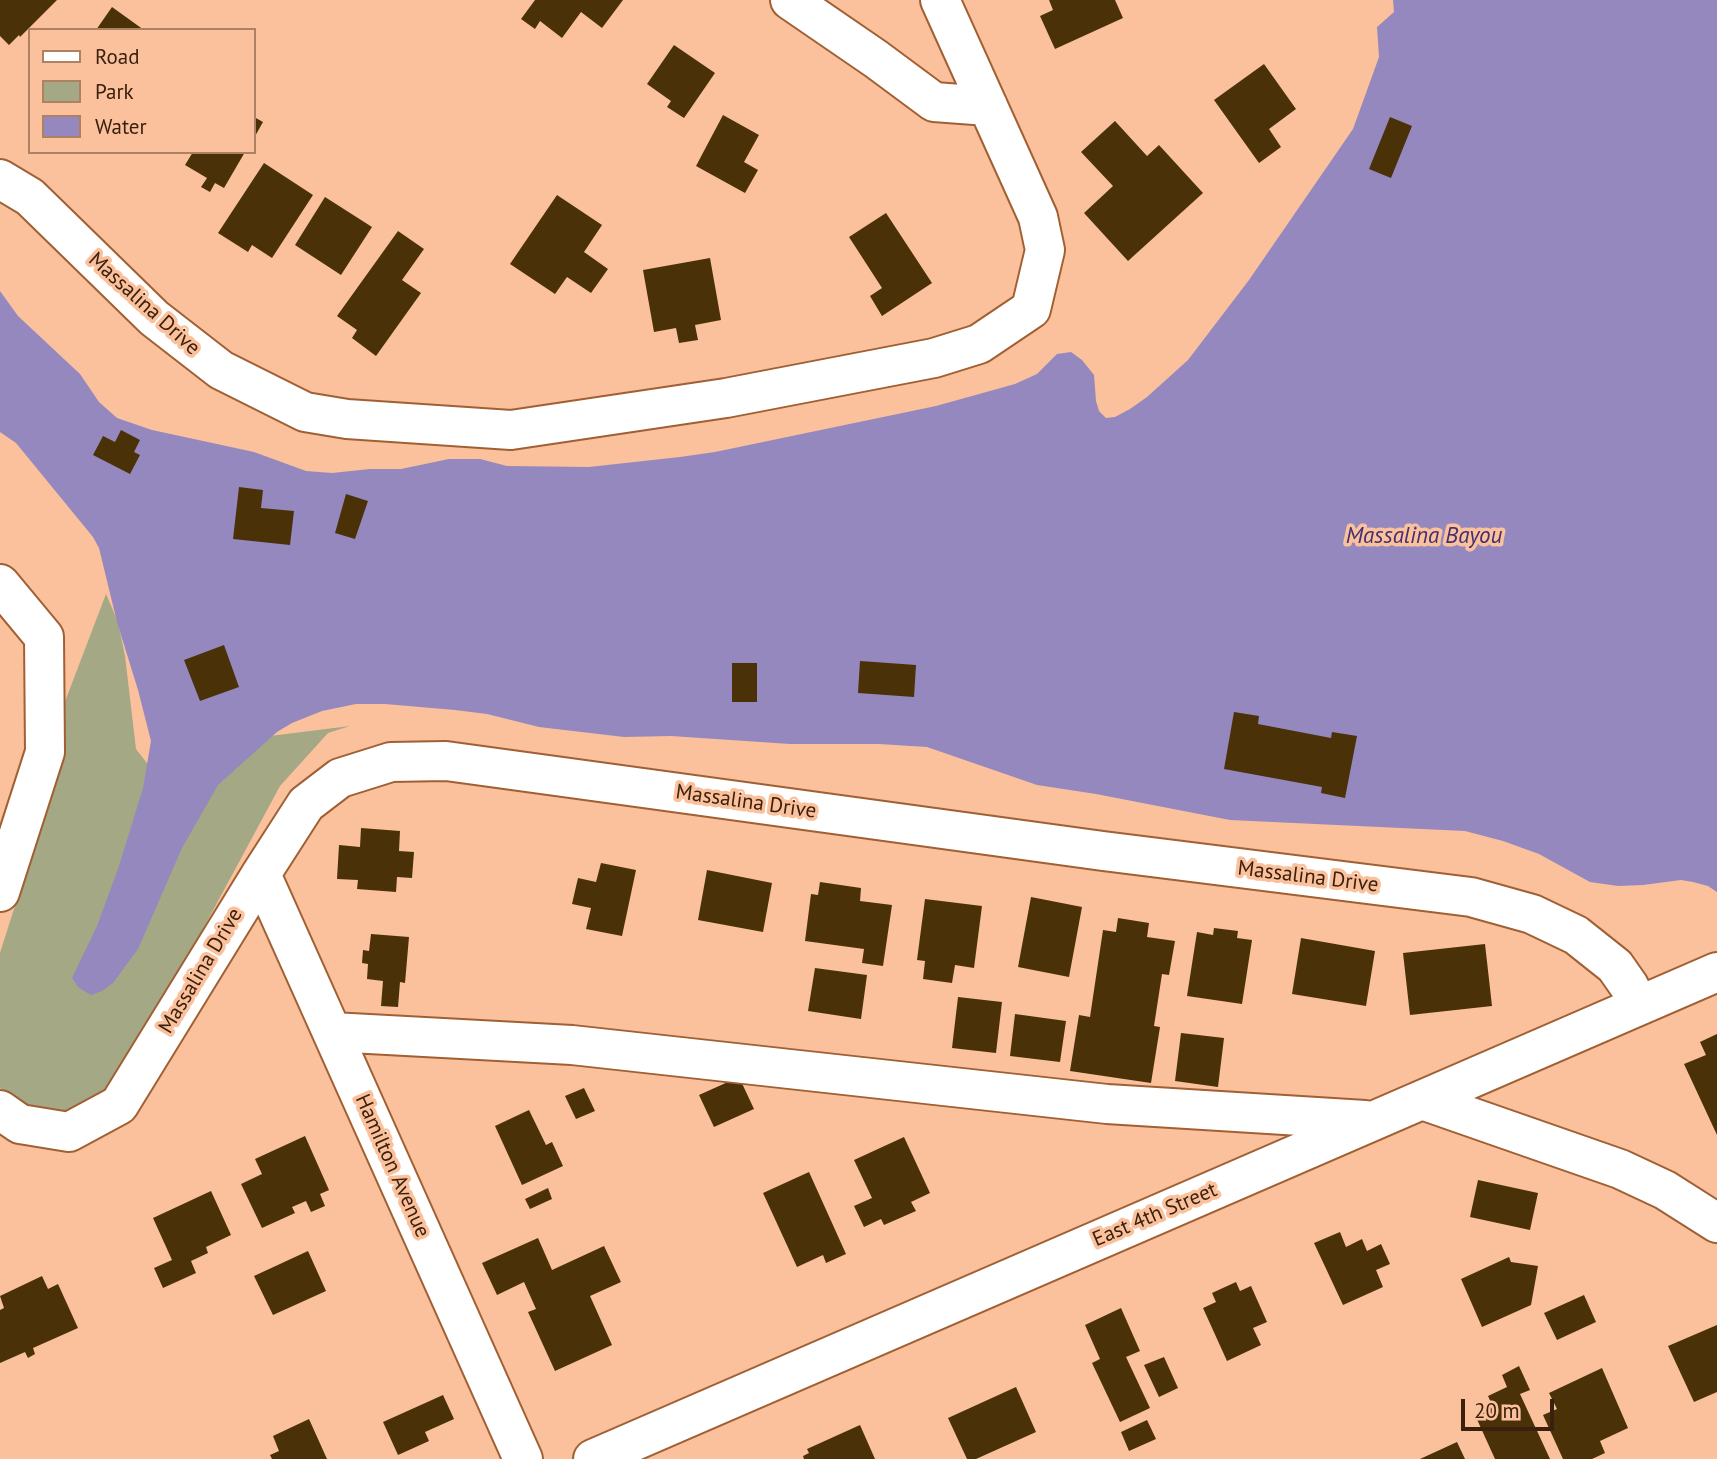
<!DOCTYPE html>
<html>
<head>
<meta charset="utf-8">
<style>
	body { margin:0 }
	#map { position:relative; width:1717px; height:1459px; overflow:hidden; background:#fac19c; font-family:"PT Sans",sans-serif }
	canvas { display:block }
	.legend { position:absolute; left:28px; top:28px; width:228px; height:126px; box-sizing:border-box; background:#fac19c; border:2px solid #ae8163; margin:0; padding:9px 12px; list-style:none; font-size:21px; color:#3b200d }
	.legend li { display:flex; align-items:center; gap:14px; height:35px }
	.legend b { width:35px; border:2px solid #ae8163 }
	.scale { position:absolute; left:1461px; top:1399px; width:93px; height:32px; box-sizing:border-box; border:4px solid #3b200d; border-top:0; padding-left:9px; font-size:21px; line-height:24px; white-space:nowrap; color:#3b200d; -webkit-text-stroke:5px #fac19c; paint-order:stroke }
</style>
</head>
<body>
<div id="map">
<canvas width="1717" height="1459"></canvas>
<ul class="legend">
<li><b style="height:9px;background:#fff"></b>Road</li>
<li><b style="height:19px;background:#a4a885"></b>Park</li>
<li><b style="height:19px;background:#9488bf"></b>Water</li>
</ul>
<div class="scale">20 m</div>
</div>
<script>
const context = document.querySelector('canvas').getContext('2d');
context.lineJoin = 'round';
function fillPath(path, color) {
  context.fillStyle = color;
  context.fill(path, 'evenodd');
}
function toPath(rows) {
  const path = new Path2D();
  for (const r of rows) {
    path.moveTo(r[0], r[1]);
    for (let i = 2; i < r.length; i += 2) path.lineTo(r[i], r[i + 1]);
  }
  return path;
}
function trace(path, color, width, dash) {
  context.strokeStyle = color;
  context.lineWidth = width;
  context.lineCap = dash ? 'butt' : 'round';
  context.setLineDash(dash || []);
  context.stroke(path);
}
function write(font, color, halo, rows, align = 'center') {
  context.font = font + ' "PT Sans",sans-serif';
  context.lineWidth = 7;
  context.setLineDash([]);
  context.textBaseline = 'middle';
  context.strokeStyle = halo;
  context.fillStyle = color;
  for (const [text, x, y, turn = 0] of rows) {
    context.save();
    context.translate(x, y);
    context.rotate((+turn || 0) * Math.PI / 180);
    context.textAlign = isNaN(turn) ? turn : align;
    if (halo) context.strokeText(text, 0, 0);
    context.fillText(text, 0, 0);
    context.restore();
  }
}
fillPath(toPath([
	[106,594,118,622,125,656,136,749,157,776,246,739,350,726,328,733,280,786,176,979,112,1089,94,1103,60,1114,31,1109,9,1096,0,1088,0,953,27,868,61,712]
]), '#a4a885');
fillPath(toPath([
	[1393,0,1717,0,1717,892,1708,886,1693,882,1681,880,1643,885,1618,886,1590,882,1539,854,1503,841,1465,831,1230,820,1096,794,1037,785,927,747,879,744,790,744,671,736,624,737,539,727,487,714,455,710,385,704,356,704,322,711,292,723,277,732,218,785,182,848,138,949,113,983,102,991,91,995,79,988,72,978,97,926,118,869,143,788,151,741,138,690,117,622,99,548,93,537,16,443,0,432,0,291,18,316,80,374,99,402,117,418,152,430,254,452,306,471,332,473,370,469,401,469,449,459,480,459,507,466,589,467,680,457,715,452,936,406,1015,384,1037,374,1057,354,1071,352,1082,360,1094,375,1096,401,1099,411,1106,418,1115,417,1130,409,1147,397,1188,360,1249,280,1353,129,1379,57,1377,27,1394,12]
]), '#9488bf');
fillPath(toPath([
	[0,0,57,0,20,37,19,35,9,45,0,36],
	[535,0,623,0,602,28,581,12,562,38,540,21,535,29,521,19],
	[1049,0,1115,0,1123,18,1055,49,1040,16,1053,10],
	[112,7,144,30,96,30],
	[674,45,715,73,684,118,667,107,671,101,647,84],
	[1264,64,1296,109,1269,129,1281,147,1259,163,1214,100],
	[723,115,759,135,744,162,758,170,745,193,696,166],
	[254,117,263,122,254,138],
	[1390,117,1412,126,1391,178,1369,169],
	[1115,121,1147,156,1159,145,1203,193,1128,261,1084,213,1113,186,1081,152],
	[193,152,245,152,224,188,215,183,210,192,201,187,207,178,185,165],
	[264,163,313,195,272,258,252,245,248,252,218,233],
	[557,195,602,225,584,252,608,269,591,293,567,277,555,294,510,264],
	[325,197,372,227,341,275,295,245],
	[886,213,932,283,882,316,870,296,882,288,849,237],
	[398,231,424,249,402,280,421,293,376,356,352,338,357,330,337,316],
	[710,258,721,320,695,325,698,340,679,343,676,328,654,332,643,270],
	[121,430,140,440,134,452,140,455,130,474,93,455,103,436,115,442],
	[239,487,263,490,261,508,294,511,290,545,233,539],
	[346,494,368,501,355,539,335,533],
	[224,645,239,687,200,701,184,660],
	[860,661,916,665,914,697,858,693],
	[732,663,757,663,757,702,732,702],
	[1234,712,1259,716,1258,724,1331,738,1332,732,1357,736,1345,798,1321,793,1322,787,1224,769],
	[361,828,400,831,399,851,414,852,412,878,397,877,396,892,357,889,358,880,337,879,339,845,360,847],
	[601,863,636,870,622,936,586,929,591,908,572,904,578,878,596,882],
	[707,870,772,883,763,932,698,920],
	[820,882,861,888,860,901,892,905,883,966,862,963,864,949,805,941,811,894,818,895],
	[1031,897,1082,907,1069,977,1018,967],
	[925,899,982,906,974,968,955,965,952,983,923,979,925,961,917,960],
	[1118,918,1149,923,1147,937,1175,941,1169,975,1162,974,1154,1026,1160,1027,1151,1083,1070,1071,1079,1015,1090,1017,1103,930,1116,932],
	[1214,928,1238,931,1237,938,1252,940,1242,1004,1187,996,1197,932,1213,935],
	[371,934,409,937,405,983,400,982,398,1007,381,1006,383,981,367,979,368,964,362,963,363,950,369,951],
	[1301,938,1375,951,1366,1006,1292,994],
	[1485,944,1492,1006,1410,1015,1403,953],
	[815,968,867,975,861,1019,808,1011],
	[958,997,1002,1002,996,1053,952,1048],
	[1015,1014,1066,1021,1060,1062,1010,1056],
	[1181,1033,1224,1038,1218,1087,1175,1081],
	[1717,1034,1717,1135,1684,1064,1706,1055,1700,1042],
	[739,1077,754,1109,714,1127,699,1095],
	[584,1088,595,1111,576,1119,565,1096],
	[529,1110,546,1145,552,1142,563,1166,522,1185,495,1126],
	[305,1136,329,1190,320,1194,325,1206,311,1212,306,1201,292,1207,295,1213,262,1228,241,1184,262,1174,255,1159],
	[904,1137,930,1193,911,1202,916,1211,884,1225,881,1219,864,1227,854,1206,872,1198,854,1160],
	[809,1172,846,1254,826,1263,823,1255,797,1267,763,1193],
	[1478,1180,1538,1193,1530,1230,1470,1217],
	[548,1188,552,1199,530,1209,525,1199],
	[211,1191,231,1235,206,1247,208,1253,191,1261,196,1273,163,1288,154,1268,172,1260,153,1218],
	[1340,1232,1346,1247,1362,1239,1367,1251,1381,1244,1390,1264,1376,1270,1383,1287,1343,1305,1314,1243],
	[538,1238,552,1270,604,1246,621,1282,590,1296,612,1345,555,1371,528,1312,536,1309,524,1282,497,1295,482,1263],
	[308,1251,326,1291,273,1315,254,1276],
	[1509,1257,1511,1262,1538,1266,1531,1305,1482,1327,1461,1279],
	[42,1276,48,1289,58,1284,78,1328,33,1348,35,1354,28,1358,25,1352,0,1363,0,1310,4,1308,0,1296],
	[1236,1282,1240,1291,1251,1286,1267,1322,1253,1328,1261,1345,1227,1361,1203,1308,1216,1302,1212,1293],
	[1584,1295,1596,1322,1557,1340,1544,1313],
	[1121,1308,1140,1351,1126,1357,1150,1408,1120,1422,1092,1363,1100,1359,1085,1325],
	[1717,1325,1717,1392,1694,1402,1668,1346],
	[1164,1357,1178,1388,1159,1397,1144,1365],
	[1519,1366,1530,1390,1520,1394,1550,1459,1495,1459,1475,1415,1493,1407,1488,1396,1507,1387,1502,1375],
	[1602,1368,1628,1428,1600,1441,1605,1453,1592,1459,1563,1459,1543,1415,1557,1409,1549,1393],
	[1016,1387,1036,1432,976,1459,967,1459,948,1418],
	[443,1395,454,1419,425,1432,429,1441,398,1455,383,1422],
	[309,1419,327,1459,272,1459,270,1455,279,1451,273,1436],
	[1147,1420,1156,1439,1129,1451,1121,1432],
	[860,1425,875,1459,804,1459,803,1456,809,1453,807,1449],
	[1457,1442,1465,1459,1420,1459]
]), '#4b3107');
const minor = toPath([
	[790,0,876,59,934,102,988,106],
	[0,179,30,197,154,318,221,370,305,412,347,419,511,430,726,398,934,358,979,344,1031,309,1045,250,1038,217,940,0],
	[0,584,44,637,45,752,0,892],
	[261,874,523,1459],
	[332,1032,572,1045,1107,1104,1365,1120],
	[1422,1100,1620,1169,1665,1190,1717,1223],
	[0,1110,20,1124,69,1132,119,1105,261,874,306,804,340,778,391,762,446,761,1103,851,1471,897,1532,914,1576,935,1615,966,1629,986,1639,1005],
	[593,1459,1717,972]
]);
trace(minor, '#a06033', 42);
trace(minor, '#fff', 38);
write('21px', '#3b200d', '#fac19c', [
	["Massalina Drive",144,304,42],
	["Massalina Drive",746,802,8],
	["Massalina Drive",1308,877,7],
	["Massalina Drive",201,971,-59],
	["Hamilton Avenue",392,1166,66],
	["East 4th Street",1155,1215,-23]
]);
write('italic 23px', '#433073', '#fac19c', [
	["Massalina Bayou",1424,536]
]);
</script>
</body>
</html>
